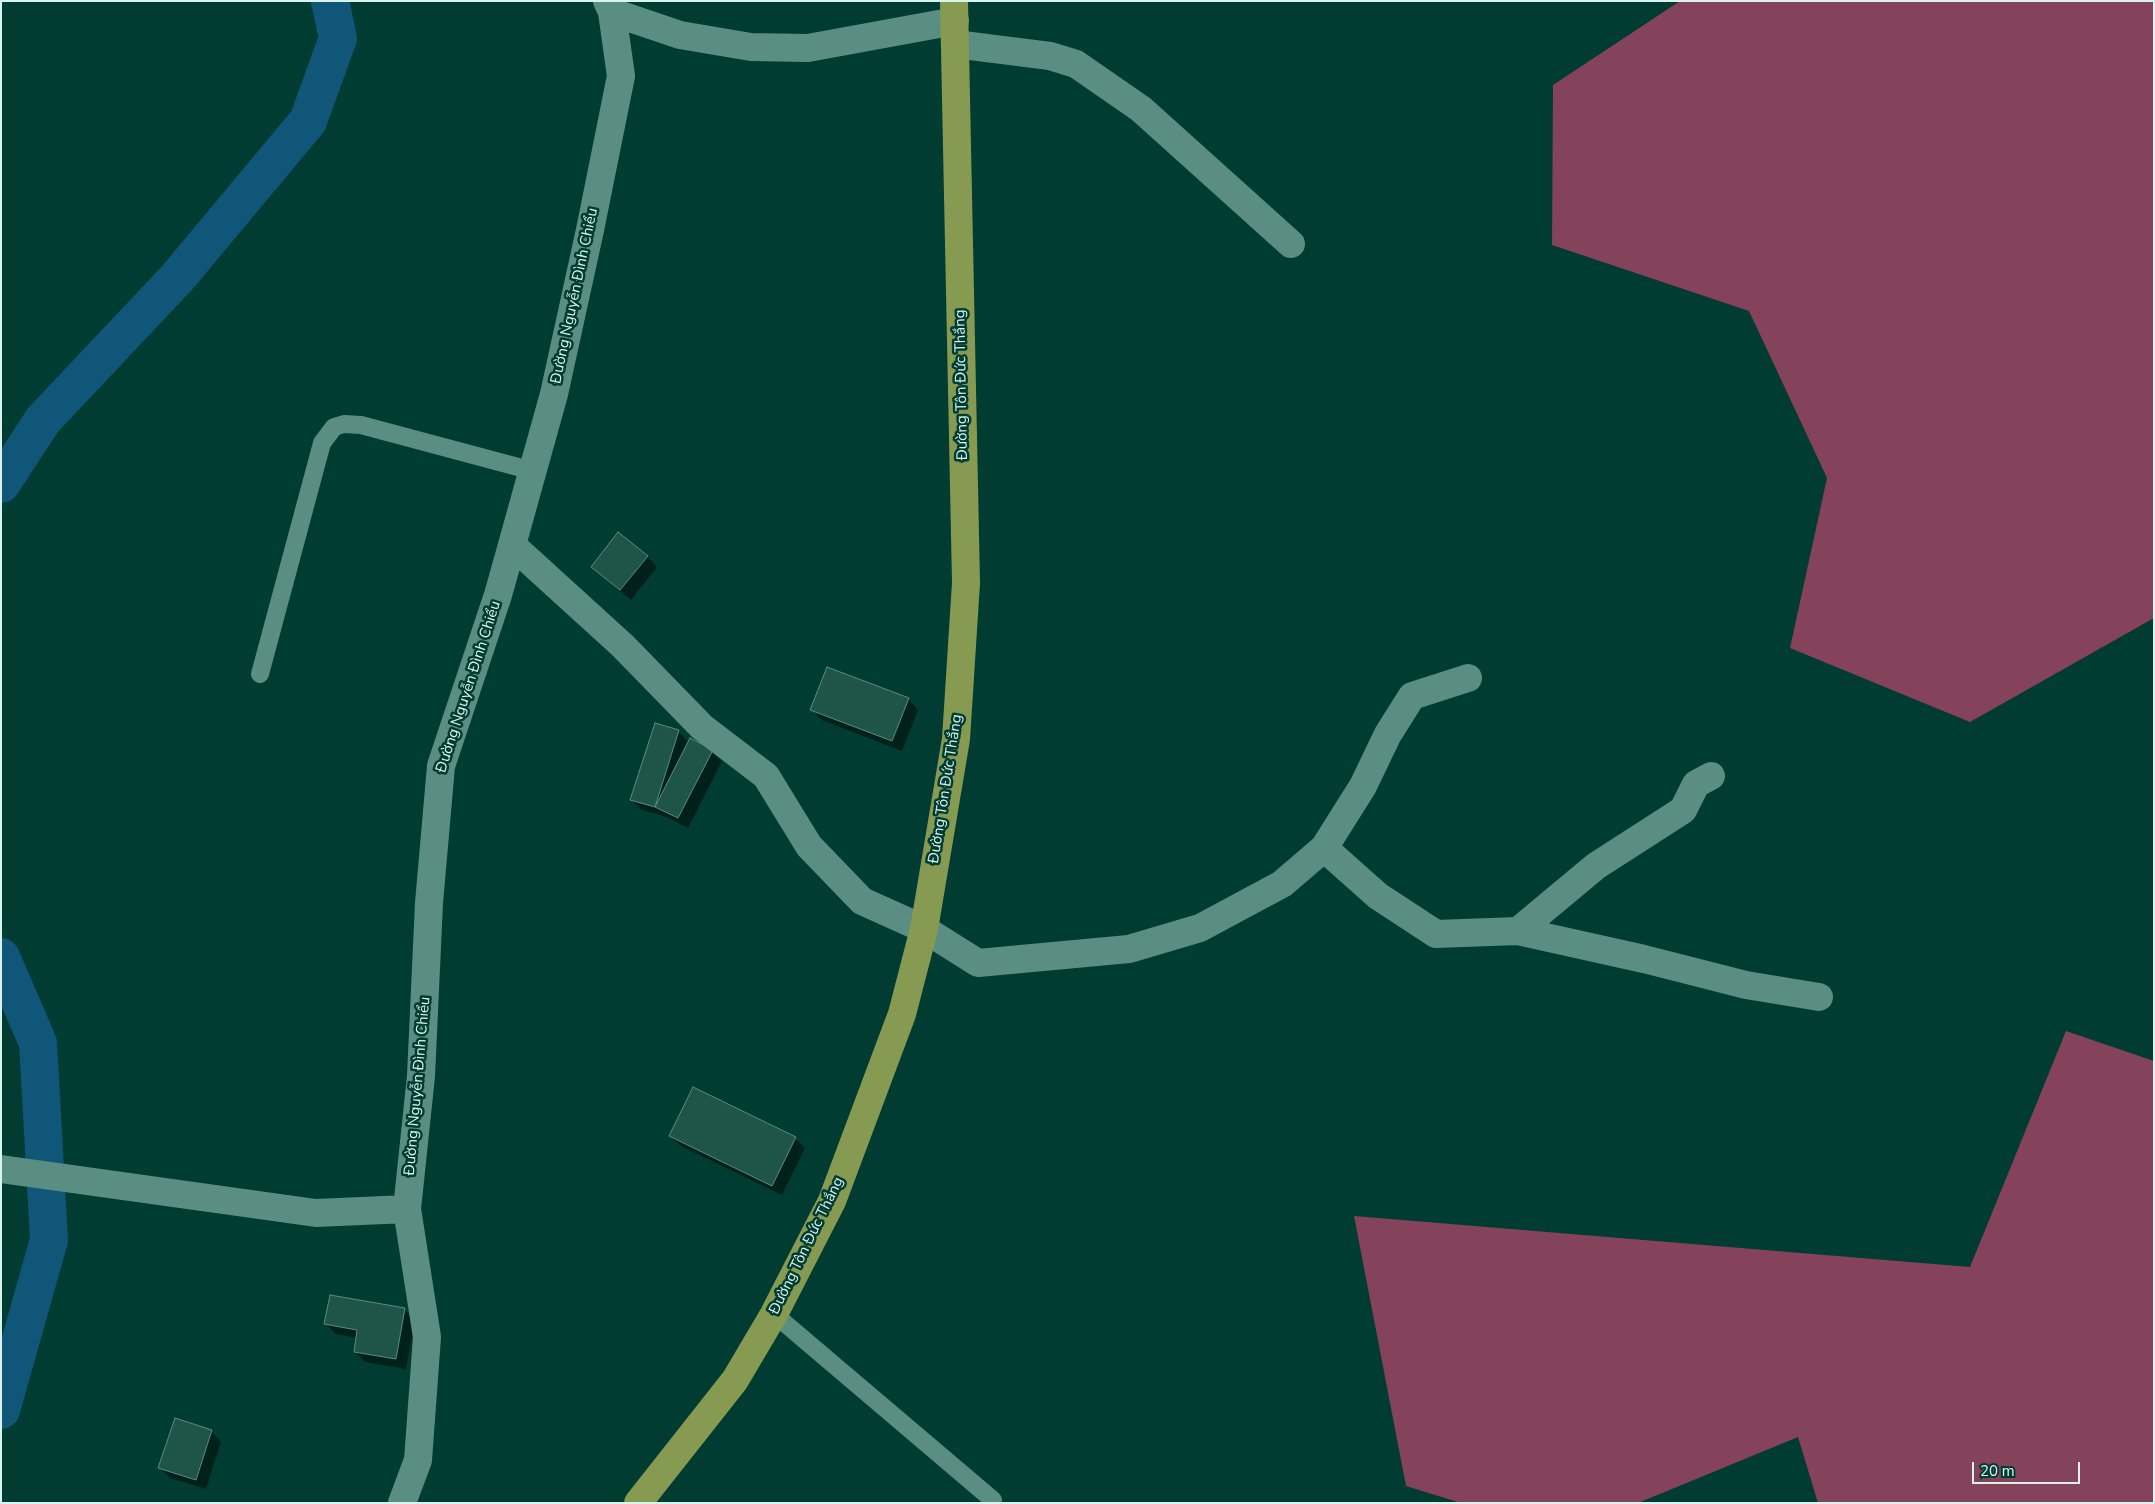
<!DOCTYPE html>
<html>
<head>
<meta charset="utf-8">
<style>
	body { margin:0 }
	#map { position:relative; width:2155px; height:1504px; overflow:hidden; background:#003c32; font-family:"Nunito Sans",sans-serif }
	canvas { display:block }
	.frame { position:absolute; inset:0; border:2px solid #d9f4ec; pointer-events:none }
	.scale { position:absolute; left:1972px; top:1462px; width:108px; height:22px; box-sizing:border-box; border:2px solid #d9f4ec; border-top:0; padding-left:6px; font-size:15px; line-height:18px; white-space:nowrap; color:#d9f4ec; -webkit-text-stroke:4px #003c32; paint-order:stroke }
</style>
</head>
<body>
<div id="map">
<canvas width="2155" height="1504"></canvas>
<div class="frame"></div>
<div class="scale">20 m</div>
</div>
<script>
const context = document.querySelector('canvas').getContext('2d');
context.lineJoin = 'round';
function fillPath(path, color) {
  context.fillStyle = color;
  context.fill(path, 'evenodd');
}
function toPath(rows) {
  const path = new Path2D();
  for (const r of rows) {
    path.moveTo(r[0], r[1]);
    for (let i = 2; i < r.length; i += 2) path.lineTo(r[i], r[i + 1]);
  }
  return path;
}
function trace(path, color, width, dash) {
  context.strokeStyle = color;
  context.lineWidth = width;
  context.lineCap = dash ? 'butt' : 'round';
  context.setLineDash(dash || []);
  context.stroke(path);
}
function write(font, color, halo, rows, align = 'center') {
  context.font = font + ' "Nunito Sans",sans-serif';
  context.lineWidth = 5;
  context.setLineDash([]);
  context.textBaseline = 'middle';
  context.strokeStyle = halo;
  context.fillStyle = color;
  for (const [text, x, y, turn = 0] of rows) {
    context.save();
    context.translate(x, y);
    context.rotate((+turn || 0) * Math.PI / 180);
    context.textAlign = isNaN(turn) ? turn : align;
    if (halo) context.strokeText(text, 0, 0);
    context.fillText(text, 0, 0);
    context.restore();
  }
}
fillPath(toPath([
	[1680,1,2154,1,2154,618,1970,722,1790,648,1827,478,1749,311,1552,245,1553,85],
	[2066,1031,2154,1061,2154,1503,1818,1503,1798,1437,1638,1503,1461,1503,1406,1486,1354,1216,1970,1267]
]), '#84425b');
fillPath(toPath([
	[647,556,657,567,631,600,592,567],
	[908,699,918,710,902,751,822,720,812,710],
	[678,731,689,743,712,751,722,761,688,828,667,817,642,810,631,800],
	[670,1136,795,1138,805,1148,782,1195,681,1146],
	[404,1309,415,1320,406,1369,365,1362,355,1352,357,1338,336,1334,326,1324],
	[211,1431,221,1442,206,1489,170,1478,160,1468]
]), '#0007');
trace(toPath([
	[1,484,43,420,177,278,308,121,338,38,330,1],
	[1,957,38,1043,49,1240,1,1410]
]), '#105679', 38);
const building = toPath([
	[618,532,648,556,620,590,591,567,618,532],
	[827,667,909,698,892,741,810,710,827,667],
	[655,723,679,730,655,807,630,800,655,723],
	[690,738,713,750,678,818,655,807,690,738],
	[693,1087,796,1137,772,1186,669,1136,693,1087],
	[330,1295,405,1308,396,1359,354,1352,357,1330,324,1324,330,1295],
	[175,1418,212,1430,196,1480,158,1468,175,1418]
]);
fillPath(building, '#1f5449');
trace(building, '#5a8d80', 1);
trace(toPath([
	[260,674,322,443,334,427,344,424,361,425,533,471],
	[774,1314,993,1500]
]), '#5b8e82', 18);
trace(toPath([
	[612,12,680,35,751,47,808,48,955,21],
	[955,44,1050,56,1076,64,1141,109,1291,244],
	[512,545,623,646,702,727,766,776,809,846,862,901,924,929,978,963,1129,949,1200,928,1282,884,1324,848,1363,786,1388,734,1412,696,1468,678],
	[1324,848,1378,896,1436,934,1518,931,1596,866,1683,810,1696,784,1711,776],
	[1518,931,1644,959,1746,985,1819,997],
	[1,1169,316,1213,407,1209],
	[402,1503,418,1460,427,1337,407,1209,421,1076,429,903,441,766,498,595,512,545,554,394,590,230,621,76,612,12,607,1]
]), '#5b8e82', 28);
trace(toPath([
	[638,1503,735,1380,774,1314,832,1201,902,1014,924,929,956,739,966,583,954,1]
]), '#869b51', 28);
write('15px', '#d9f4ec', '#003c32', [
	["Đường Nguyễn Đình Chiểu",575,296,-78],
	["Đường Tôn Đức Thắng",962,385,-91],
	["Đường Nguyễn Đình Chiểu",469,687,-72],
	["Đường Tôn Đức Thắng",946,789,-81],
	["Đường Nguyễn Đình Chiểu",418,1086,-85],
	["Đường Tôn Đức Thắng",807,1246,-64]
]);
</script>
</body>
</html>
